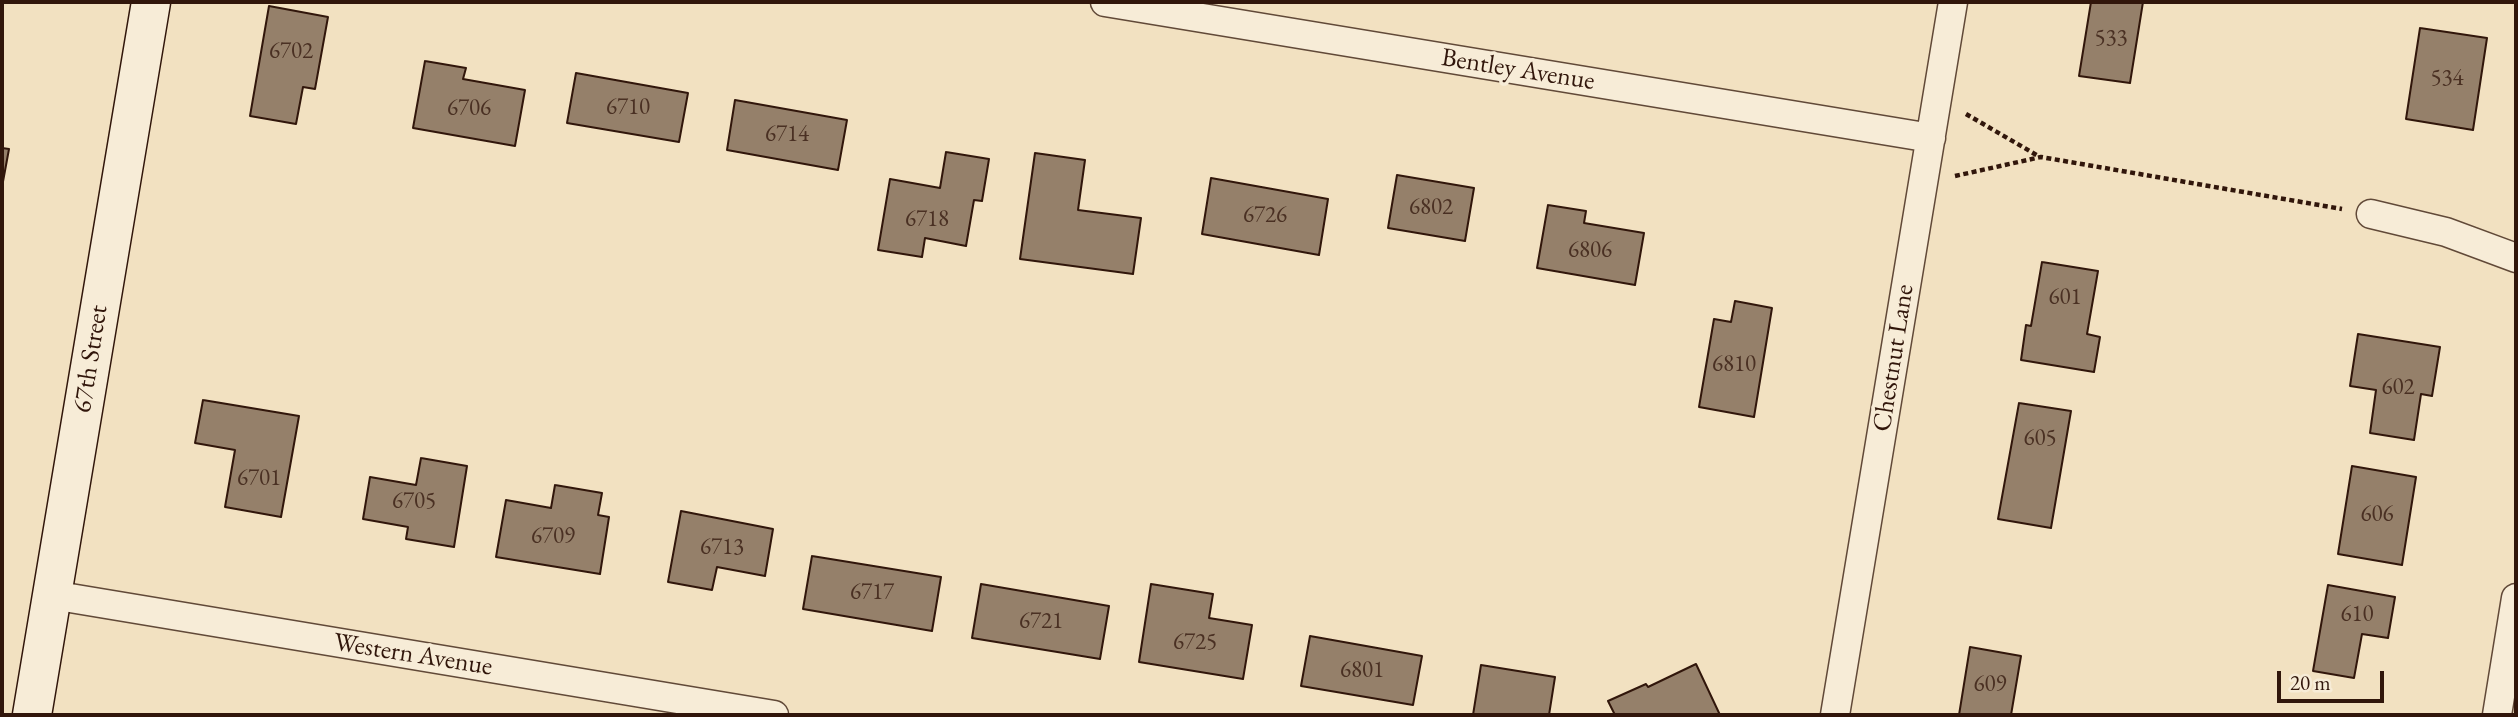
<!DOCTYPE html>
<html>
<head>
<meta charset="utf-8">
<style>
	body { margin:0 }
	#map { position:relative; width:2518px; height:717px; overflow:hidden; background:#f2e1c1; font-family:"EB Garamond",serif }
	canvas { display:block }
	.frame { position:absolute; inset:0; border:4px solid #31160b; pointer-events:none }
	.scale { position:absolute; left:2277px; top:671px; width:107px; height:32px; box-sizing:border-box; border:4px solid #31160b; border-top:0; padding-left:9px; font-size:21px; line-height:24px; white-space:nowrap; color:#31160b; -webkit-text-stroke:5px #f7ecd7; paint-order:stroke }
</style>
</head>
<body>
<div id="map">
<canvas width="2518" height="717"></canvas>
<div class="frame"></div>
<div class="scale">20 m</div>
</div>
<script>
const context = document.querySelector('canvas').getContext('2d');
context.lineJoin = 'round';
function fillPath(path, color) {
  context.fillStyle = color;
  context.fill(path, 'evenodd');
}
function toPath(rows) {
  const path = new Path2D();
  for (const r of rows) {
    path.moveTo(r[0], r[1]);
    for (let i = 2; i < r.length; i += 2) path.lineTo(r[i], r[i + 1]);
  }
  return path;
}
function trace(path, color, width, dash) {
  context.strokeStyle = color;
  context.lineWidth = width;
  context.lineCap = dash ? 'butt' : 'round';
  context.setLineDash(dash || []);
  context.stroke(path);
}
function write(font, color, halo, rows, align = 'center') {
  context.font = font + ' "EB Garamond",serif';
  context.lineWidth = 7;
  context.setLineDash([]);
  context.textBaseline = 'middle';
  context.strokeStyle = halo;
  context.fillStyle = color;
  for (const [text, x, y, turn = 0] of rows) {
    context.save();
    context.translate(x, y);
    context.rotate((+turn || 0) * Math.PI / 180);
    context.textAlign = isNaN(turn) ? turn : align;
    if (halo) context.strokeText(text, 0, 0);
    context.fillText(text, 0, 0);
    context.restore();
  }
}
const building = toPath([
	[2091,2,2143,2,2130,83,2079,76,2091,2],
	[269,6,328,17,315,89,303,87,296,124,250,116,269,6],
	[2420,28,2487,38,2473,130,2406,119,2420,28],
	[425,61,466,68,463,79,525,90,515,146,413,128,425,61],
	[576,73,688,93,679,142,567,123,576,73],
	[735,100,847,120,838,170,727,150,735,100],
	[2,148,9,149,2,187,2,148],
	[946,152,989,159,982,201,974,200,966,246,925,238,922,257,878,250,890,179,940,188,946,152],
	[1035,153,1085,160,1078,210,1141,218,1133,274,1020,259,1035,153],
	[1397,175,1474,188,1465,241,1388,228,1397,175],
	[1211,178,1328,199,1319,255,1202,234,1211,178],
	[1548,205,1586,211,1584,223,1644,233,1635,285,1537,268,1548,205],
	[2042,262,2098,271,2087,334,2100,337,2094,372,2021,360,2026,325,2031,326,2042,262],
	[1735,301,1772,308,1754,417,1699,407,1714,319,1731,322,1735,301],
	[2358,334,2440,347,2432,396,2421,394,2414,440,2370,433,2376,390,2350,386,2358,334],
	[203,400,299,416,281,517,225,507,235,450,195,443,203,400],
	[2019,403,2071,411,2051,528,1998,519,2019,403],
	[421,458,467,466,454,547,406,539,408,527,363,519,370,477,416,485,421,458],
	[2352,466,2416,477,2402,565,2338,554,2352,466],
	[555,485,602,493,598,515,609,517,600,574,496,557,506,500,551,508,555,485],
	[681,511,773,529,765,576,717,567,712,590,668,582,681,511],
	[812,556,941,577,932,631,803,609,812,556],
	[981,584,1109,606,1100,659,972,638,981,584],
	[1151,584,1213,594,1209,618,1252,625,1243,679,1139,662,1151,584],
	[2328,585,2395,597,2388,638,2362,634,2354,678,2313,671,2328,585],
	[1310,636,1422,656,1413,705,1301,686,1310,636],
	[1970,647,2021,656,2011,715,1959,715,1970,647],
	[1696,664,1720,715,1615,715,1608,701,1646,684,1648,687,1696,664],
	[1481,665,1555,677,1549,715,1473,715,1481,665]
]);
fillPath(building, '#95806a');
trace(building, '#31160b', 2);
const street = toPath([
	[1105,2,1931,138],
	[2371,214,2446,232,2516,258],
	[52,595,774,715],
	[1835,715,1953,2],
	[2497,715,2516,598]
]);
const secondary = toPath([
	[32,715,151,2]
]);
trace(street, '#614938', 31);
trace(secondary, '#31160b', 41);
trace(toPath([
	[1966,114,2040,157],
	[1955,176,2041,157,2342,209]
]), '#31160b', 4.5, [5, 3.5]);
trace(street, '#f7ecd7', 28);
trace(secondary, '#f7ecd7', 38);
write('23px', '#4a3023', null, [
	["533",2111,39],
	["6702",291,52],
	["534",2447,79],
	["6710",628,108],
	["6706",469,109],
	["6714",787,135],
	["6802",1431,208],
	["6726",1265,216],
	["6718",927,220],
	["6806",1590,251],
	["601",2065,298],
	["6810",1734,365],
	["602",2398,388],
	["605",2040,439],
	["6701",259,479],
	["6705",414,502],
	["606",2377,515],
	["6709",553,537],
	["6713",722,548],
	["6717",872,593],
	["610",2357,615],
	["6721",1041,622],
	["6725",1195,643],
	["6801",1362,671],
	["609",1990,685]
]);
write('26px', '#31160b', '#f7ecd7', [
	["Bentley Avenue",1518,70,9],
	["Chestnut Lane",1894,358,-81],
	["67th Street",91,359,-81],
	["Western Avenue",413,655,9]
]);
</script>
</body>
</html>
